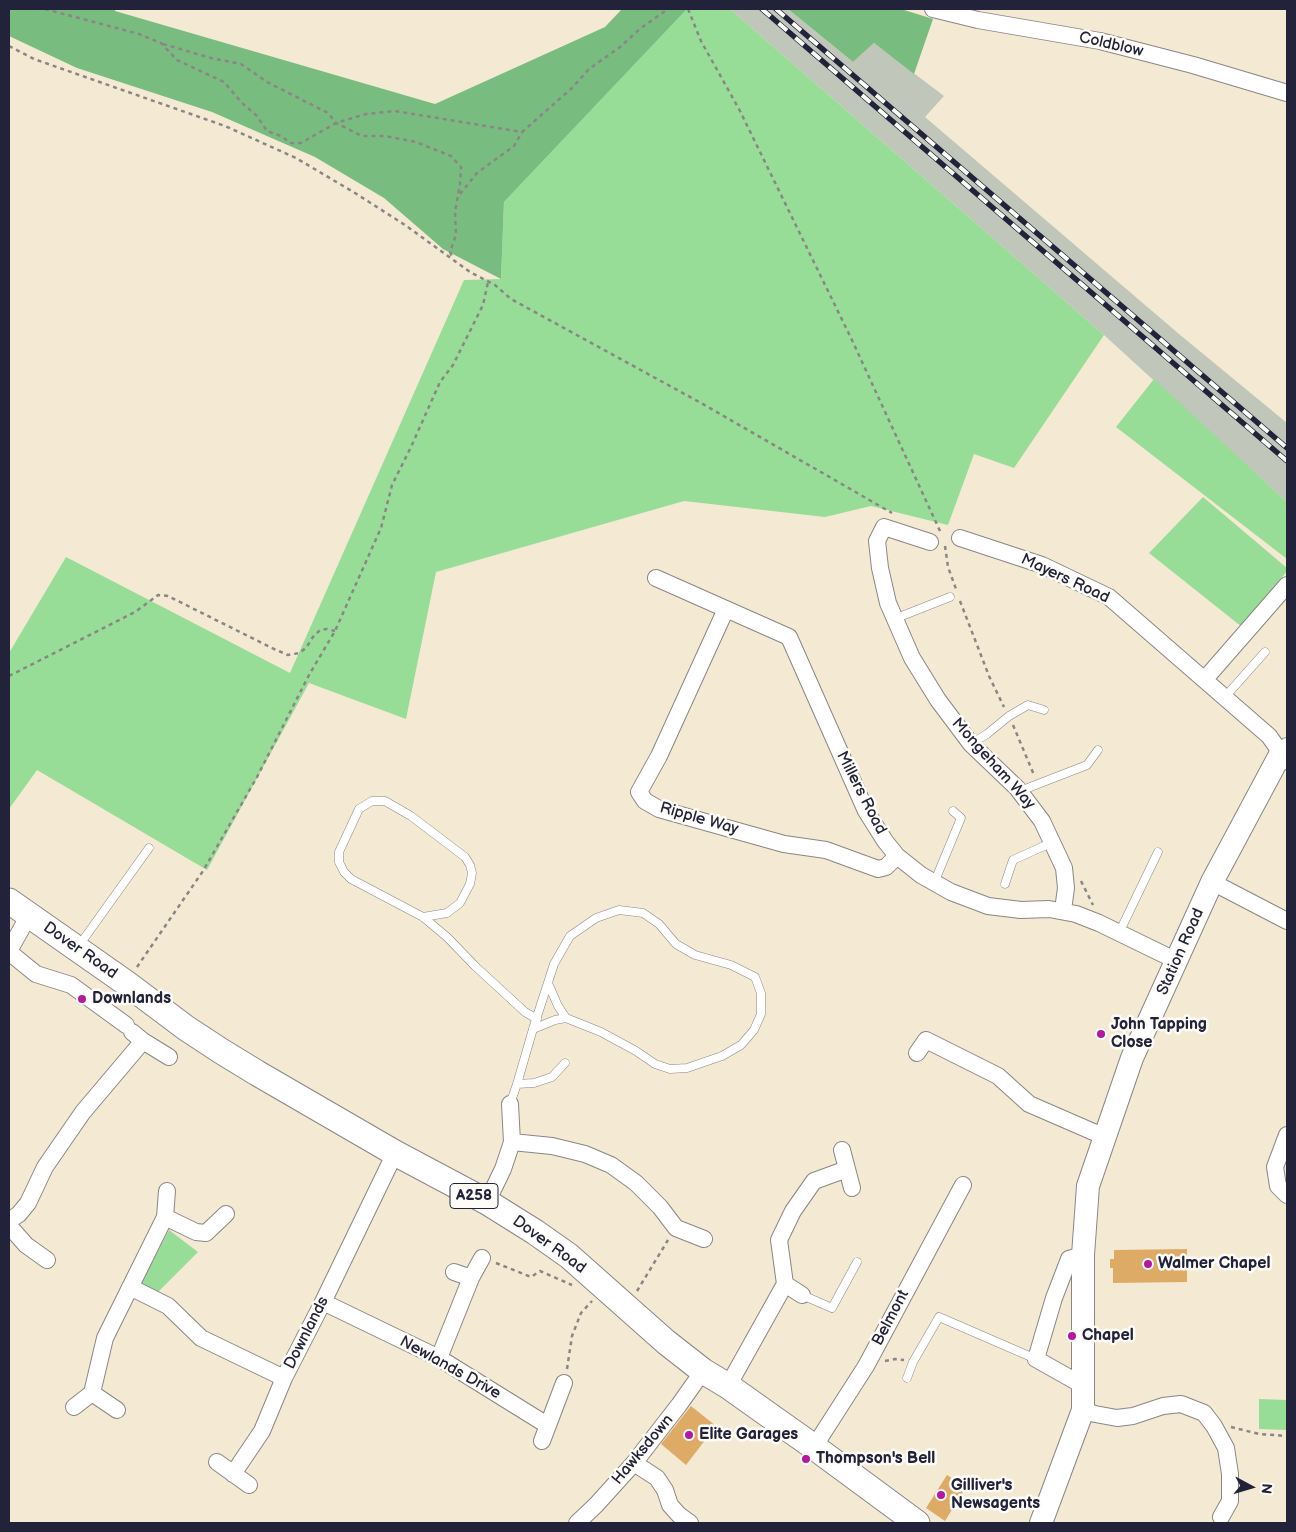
<!DOCTYPE html>
<html>
<head>
<meta charset="utf-8">
<style>
	body { margin:0 }
	#map { position:relative; width:1296px; height:1532px; overflow:hidden; background:#f4e9d2; font-family:"Balsamiq Sans",sans-serif }
	canvas { display:block }
	.frame { position:absolute; inset:0; border:10px solid #22223b; pointer-events:none }
	.north { position:absolute; left:1226px; top:1462px; width:50px; height:50px; -webkit-text-stroke:4px #fdfcf7; paint-order:stroke; rotate:96deg; font-size:14px; font-weight:700; line-height:20px; text-align:center; color:#22223b }
	.north::after { content:''; display:block; margin:auto; width:18px; height:22px; background:#22223b; clip-path:polygon(50% 0,100% 100%,50% 72%,0 100%) }
</style>
</head>
<body>
<div id="map">
<canvas width="1296" height="1532"></canvas>
<div class="frame"></div>
<div class="north">N</div>
</div>
<script>
const context = document.querySelector('canvas').getContext('2d');
context.lineJoin = 'round';
function fillPath(path, color) {
  context.fillStyle = color;
  context.fill(path, 'evenodd');
}
function toPath(rows) {
  const path = new Path2D();
  for (const r of rows) {
    path.moveTo(r[0], r[1]);
    for (let i = 2; i < r.length; i += 2) path.lineTo(r[i], r[i + 1]);
  }
  return path;
}
function trace(path, color, width, dash) {
  context.strokeStyle = color;
  context.lineWidth = width;
  context.lineCap = dash ? 'butt' : 'round';
  context.setLineDash(dash || []);
  context.stroke(path);
}
function write(font, color, halo, rows, align = 'center') {
  context.font = font + ' "Balsamiq Sans",sans-serif';
  context.lineWidth = 5;
  context.setLineDash([]);
  context.textBaseline = 'middle';
  context.strokeStyle = halo;
  context.fillStyle = color;
  for (const [text, x, y, turn = 0] of rows) {
    context.save();
    context.translate(x, y);
    context.rotate((+turn || 0) * Math.PI / 180);
    context.textAlign = isNaN(turn) ? turn : align;
    if (halo) context.strokeText(text, 0, 0);
    context.fillText(text, 0, 0);
    context.restore();
  }
}
fillPath(toPath([
	[730,9,788,9,853,62,874,43,944,96,925,117,1179,334,1287,423,1287,502,1104,335]
]), '#c0c6ba');
fillPath(toPath([
	[687,9,730,9,1104,335,1014,468,974,454,948,525,871,506,825,517,684,501,436,572,406,719,309,683,207,870,37,770,9,809,9,653,66,557,290,673,464,280,501,279,504,202],
	[1154,379,1287,502,1287,559,1116,427],
	[1203,497,1287,568,1287,571,1242,627,1149,553],
	[169,1230,198,1252,158,1292,141,1284],
	[1259,1399,1287,1400,1287,1430,1259,1429]
]), '#97dd97');
fillPath(toPath([
	[9,9,115,9,115,11,435,104,605,27,622,9,687,9,504,202,501,279,443,249,384,198,315,157,212,112,77,68,9,36],
	[788,9,901,9,933,19,914,74,874,43,853,62]
]), '#79bc80');
fillPath(toPath([
	[1187,1249,1187,1282,1113,1283,1113,1268,1110,1268,1110,1259,1114,1259,1114,1250],
	[691,1406,716,1426,686,1465,661,1444],
	[947,1475,966,1487,945,1521,926,1508]
]), '#deab67');
const lane = toPath([
	[894,619,950,597],
	[1225,697,1265,652],
	[971,744,987,734,1009,716,1028,705,1044,710],
	[1020,791,1087,765,1098,750],
	[934,883,961,818,953,811],
	[1005,884,1013,860,1053,842],
	[423,917,447,913,460,903,470,884,472,873,470,865,465,857,411,816,385,801,372,801,359,809,339,852,339,862,344,872,351,879,423,917,447,937,475,966,525,1012,537,1019],
	[1119,933,1158,852],
	[78,947,149,848],
	[533,1029,555,1020,566,1018],
	[517,1084,534,1083,552,1077,565,1063],
	[510,1104,517,1084,533,1029,554,964,570,936,596,918,619,910,643,913,659,924,676,944,695,955,731,965,755,977,761,993,761,1014,754,1030,741,1045,722,1056,687,1068,670,1069,655,1064,636,1051,601,1032,566,1018,558,1006,548,983],
	[802,1295,832,1308,857,1262],
	[907,1378,913,1362,939,1317,1036,1359]
]);
const street = toPath([
	[933,9,978,20,1100,41,1193,65,1287,93],
	[960,538,1042,565,1109,597,1269,736,1281,753,1287,746],
	[930,542,884,527,877,541,880,568,888,603,912,658,938,700,971,744,1017,788,1042,821,1064,868,1066,888,1063,910],
	[656,578,789,637,866,811,885,841,897,856,921,875,951,892,988,906,1021,910,1049,909,1076,914,1099,923,1177,961],
	[726,609,659,756,639,792,645,801,659,809,784,844,826,850,878,869,886,867,897,856],
	[1205,679,1287,585],
	[1212,882,1287,921],
	[9,951,29,915],
	[9,952,36,974,71,985,126,1025],
	[132,1032,143,1041,169,1057],
	[917,1053,926,1040,998,1076,1029,1104,1105,1137],
	[1287,1135,1275,1167,1278,1186,1287,1195],
	[512,1142,552,1146,585,1154,611,1165,636,1183,660,1207,676,1228,704,1239],
	[842,1150,852,1188],
	[487,1202,503,1169,512,1142,510,1104],
	[165,1217,196,1232,206,1233,226,1214],
	[1083,1255,1069,1259,1054,1298,1036,1359,1084,1386],
	[47,1260,26,1245,11,1228,9,1221,19,1214,28,1203,45,1167,83,1112,143,1041],
	[454,1272,471,1278],
	[785,1284,802,1295],
	[130,1287,168,1306,201,1338,284,1378],
	[323,1302,439,1358,547,1425],
	[439,1358,471,1278,482,1258],
	[728,1386,785,1284,779,1240,793,1211,814,1181,847,1169],
	[92,1393,117,1410],
	[74,1407,92,1393,105,1338,165,1217,167,1191],
	[1083,1410,1095,1414,1117,1418,1133,1416,1163,1406,1181,1404,1204,1413,1214,1426,1226,1448,1230,1474,1230,1501,1221,1517],
	[542,1441,564,1383],
	[814,1447,866,1366,963,1185],
	[217,1462,249,1485],
	[634,1463,657,1478,665,1490,670,1505,679,1515,690,1523],
	[233,1474,262,1431,284,1378,323,1302,395,1153],
	[577,1523,596,1505,634,1463,679,1405,703,1371]
]);
const secondary = toPath([
	[1041,1523,1083,1410,1083,1255,1088,1186,1132,1058,1212,882,1281,753,1287,758]
]);
const primary = toPath([
	[9,901,126,983,186,1028,221,1051,257,1073,395,1153,487,1202,535,1232,569,1256,666,1342,703,1371,728,1386,814,1447,917,1523]
]);
trace(lane, '#8b8686', 9);
trace(street, '#8b8686', 18);
trace(secondary, '#8b8686', 24);
trace(primary, '#8b8686', 27);
trace(toPath([
	[45,9,139,34,161,43,177,60,224,82,242,103,257,116,267,131,281,136,291,143,301,143,336,123,366,114,395,111,522,132,572,88,589,69,620,47,641,28,668,9],
	[688,9,701,41,740,111,851,338,940,531],
	[163,44,211,58,241,64,267,82,328,113,336,123,362,136,385,136,416,142,451,156,461,167,460,184,455,212,456,235,450,252,453,259],
	[9,46,34,59,225,126,296,158,355,193,405,225,470,272,495,285,511,299,701,403,892,513],
	[460,194,477,173,514,146,522,132],
	[945,546,948,567,956,589],
	[960,601,989,676,1004,707],
	[9,676,135,612,158,595,168,596,274,649,288,655,299,653,306,648,313,637,320,630,327,629,335,631],
	[1013,725,1034,775],
	[1081,881,1093,905],
	[137,967,203,871,257,777,309,675,335,631,381,528,392,485,411,447,440,382,453,365,483,305,488,282],
	[496,1263,531,1277,540,1271,572,1285],
	[637,1291,668,1240],
	[885,1361,895,1359,904,1360],
	[567,1369,572,1336,581,1313,592,1301],
	[1231,1427,1259,1434,1287,1436]
]), '#8b8686', 2.5, [4, 4]);
trace(lane, '#fff', 8);
trace(street, '#fff', 16);
trace(secondary, '#fff', 22);
trace(primary, '#fff', 25);
const rail = toPath([
	[762,9,1287,461],
	[776,9,1287,448]
]);
trace(rail, '#22223b', 5.5);
trace(rail, '#fdfcf7', 4, [11]);
for (const [x, y, r, color] of [
	[82,999,5,"#b5179e"],
	[1101,1034,5,"#b5179e"],
	[1148,1264,5,"#b5179e"],
	[1072,1336,5,"#b5179e"],
	[689,1435,5,"#b5179e"],
	[806,1459,5,"#b5179e"],
	[941,1495,5,"#b5179e"]
]) {
  const dot = new Path2D();
  dot.arc(x, y, r, 0, 2 * Math.PI);
  context.fillStyle = color;
  context.fill(dot);
  trace(dot, '#fdfcf7', 2);
}
for (const [x, y, w] of [
	[474,1196,48]
]) {
  const box = new Path2D();
  box.roundRect(x - w / 2, y - 12.5, w, 25, 4);
  context.fillStyle = '#fdfcf7';
  context.fill(box);
  trace(box, '#22223b', 1);
}
write('bold 15px', '#22223b', null, [
	["A258",474,1196]
]);
write('16px', '#22223b', '#fdfcf7', [
	["Coldblow",1111,45,13],
	["Mayers Road",1065,579,25],
	["Mongeham Way",993,764,48],
	["Millers Road",861,793,63],
	["Ripple Way",699,819,16],
	["Dover Road",80,951,35],
	["Station Road",1181,952,-66],
	["Dover Road",549,1245,36],
	["Belmont",891,1318,-62],
	["Downlands",307,1333,-63],
	["Newlands Drive",450,1368,29],
	["Hawksdown",643,1450,-50]
]);
write('bold 16px', '#22223b', '#fdfcf7', [
	["Downlands",92,999],
	["John Tapping",1111,1025],
	["Close",1111,1043],
	["Walmer Chapel",1158,1264],
	["Chapel",1082,1336],
	["Elite Garages",699,1435],
	["Thompson's Bell",816,1459],
	["Gilliver's",951,1486],
	["Newsagents",951,1504]
], 'left');
</script>
</body>
</html>
